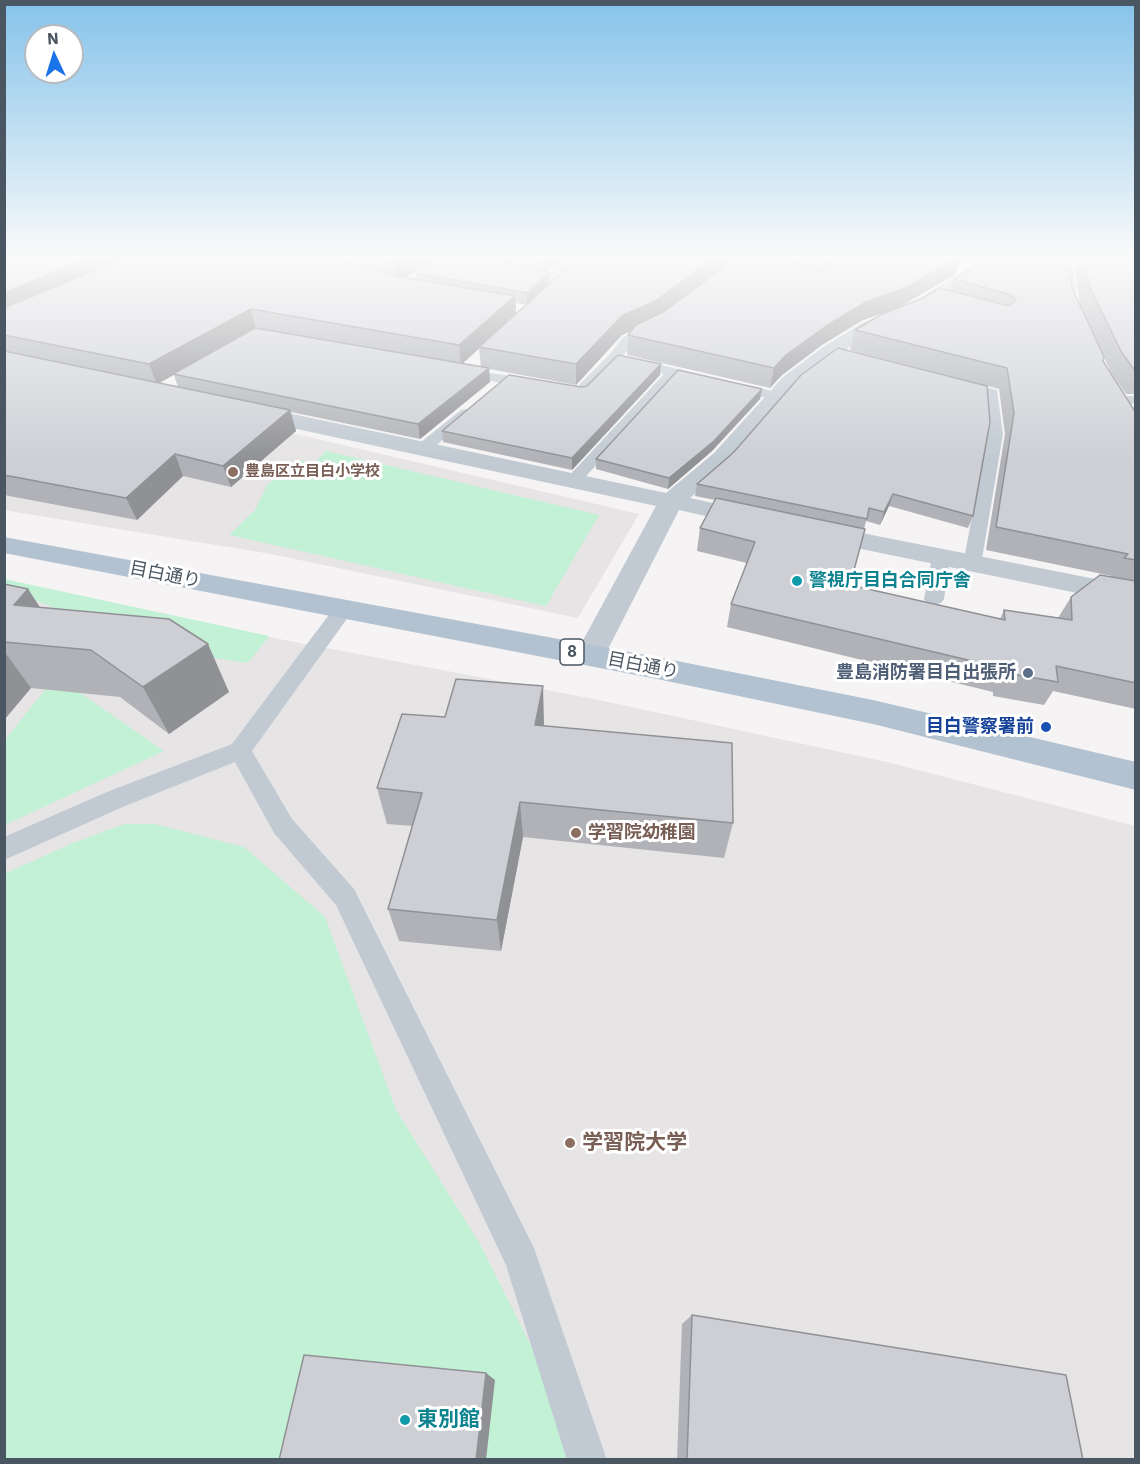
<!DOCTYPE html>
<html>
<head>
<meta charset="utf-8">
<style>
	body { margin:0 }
	#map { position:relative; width:1140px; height:1464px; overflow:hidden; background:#f5f3f3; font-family:"IBM Plex Sans",sans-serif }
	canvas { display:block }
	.frame { position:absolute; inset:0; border:6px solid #4a5661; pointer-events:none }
	.north { position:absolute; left:24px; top:24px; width:60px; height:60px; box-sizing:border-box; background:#fff; border:2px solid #b7bbc0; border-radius:50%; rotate:356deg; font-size:16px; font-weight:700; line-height:24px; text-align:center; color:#4a5661 }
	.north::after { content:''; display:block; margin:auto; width:21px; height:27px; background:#1a73e8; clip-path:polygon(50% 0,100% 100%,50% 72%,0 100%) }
</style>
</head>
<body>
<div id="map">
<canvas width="1140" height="1464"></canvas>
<div class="frame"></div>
<div class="north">N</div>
</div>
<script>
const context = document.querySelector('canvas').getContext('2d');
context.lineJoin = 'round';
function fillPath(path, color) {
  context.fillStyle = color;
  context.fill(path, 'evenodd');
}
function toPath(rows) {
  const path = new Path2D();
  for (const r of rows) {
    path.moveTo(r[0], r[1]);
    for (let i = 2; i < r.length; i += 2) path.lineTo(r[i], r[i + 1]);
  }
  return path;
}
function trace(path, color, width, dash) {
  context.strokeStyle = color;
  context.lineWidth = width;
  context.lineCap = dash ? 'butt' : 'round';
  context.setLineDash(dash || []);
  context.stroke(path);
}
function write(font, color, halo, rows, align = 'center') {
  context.font = font + ' "IBM Plex Sans","Noto Sans JP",sans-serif';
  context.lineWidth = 6;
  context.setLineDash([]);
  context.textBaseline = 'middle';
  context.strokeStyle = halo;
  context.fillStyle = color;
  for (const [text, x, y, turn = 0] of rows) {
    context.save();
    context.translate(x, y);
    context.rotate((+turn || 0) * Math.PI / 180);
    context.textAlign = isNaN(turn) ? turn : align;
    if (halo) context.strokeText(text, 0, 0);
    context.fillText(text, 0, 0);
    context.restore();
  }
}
fillPath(toPath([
	[5,373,300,435,639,514,578,618,271,554,15,512,5,510],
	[5,583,148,614,594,699,887,762,1135,826,1135,1459,5,1460]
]), '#e6e4e5');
fillPath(toPath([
	[326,451,599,515,546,606,229,535,255,510,267,485,299,460,314,463],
	[4,579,269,636,248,663,169,651,29,598,5,593],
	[56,676,164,751,5,825,4,741],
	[124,824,154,824,244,847,325,917,396,1110,480,1244,565,1414,578,1459,5,1459,4,874,73,843]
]), '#c3f1d5');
fillPath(toPath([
	[1070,256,1081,256,1073,270,1077,296,1071,300,1065,296,1061,270,1070,256],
	[655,324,660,325,661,328,660,331,633,343,619,361,585,395,580,396,460,376,453,372,460,368,577,387,609,355,623,337,655,324],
	[631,358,781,393,783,396,776,400,676,377,579,484,567,484,565,481,567,478,664,374,626,365,624,362,626,359,631,358],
	[959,380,997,390,1003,434,981,565,979,569,972,571,965,569,963,565,987,434,985,396,954,387,952,384,954,381,959,380],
	[1117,396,1136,396,1136,404,1112,403,1110,400,1117,396],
	[466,409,471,410,473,413,471,416,428,452,416,452,414,449,416,446,461,410,466,409],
	[941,552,947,554,950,558,944,599,941,603,934,605,927,603,924,599,932,558,935,554,941,552],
	[344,603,351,604,354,609,252,751,292,819,354,889,534,1248,607,1460,567,1460,506,1265,336,905,274,833,235,762,125,806,4,860,4,837,107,792,232,744,337,604,344,603]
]), '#c1cad2');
fillPath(toPath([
	[571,256,590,256,557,283,545,283,543,279,545,275,571,256],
	[991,256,1011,256,914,316,876,331,837,355,797,385,730,463,690,498,763,514,767,519,763,524,754,527,679,510,605,655,601,662,590,665,579,662,575,655,656,506,250,419,242,417,239,412,242,407,250,405,666,493,714,453,783,377,823,347,862,323,902,308,991,256],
	[816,524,1136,587,1136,605,807,538,803,532,807,526,816,524]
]), '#c1cad2');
fillPath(toPath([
	[4,537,662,658,873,700,1136,762,1136,790,873,724,662,680,4,553,4,537]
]), '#b3c2d1');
fillPath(toPath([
	[16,256,441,256,405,277,416,279,416,273,443,256,567,256,545,272,549,284,566,270,566,260,695,289,739,256,987,256,974,264,961,260,956,274,901,306,861,321,822,345,782,375,770,388,627,355,628,335,631,331,622,335,576,385,489,369,490,382,420,439,291,412,296,431,231,487,183,476,137,520,4,495,4,261],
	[516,303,526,305,516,314],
	[479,348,481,367,462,364],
	[174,375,178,387,160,383],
	[1082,256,1136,256,1136,394,1126,394,1112,374,1104,358,1103,361,1136,413,1136,709,1053,691,1044,705,993,696,993,692,727,627,731,604,747,563,697,551,700,528,715,500,695,496,697,484,733,453,801,375,973,516,968,528,889,506,880,525,866,521,850,585,1000,619,1004,610,1058,618,1071,597,1111,577,1112,576,986,550,1005,434,999,389,850,350,855,330,950,290,954,279,1067,258,1072,288,1080,305,1075,270],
	[660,375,572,470,443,442,442,431,581,387],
	[762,389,760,399,712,451,668,489,596,469,596,459],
	[4,584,28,589,40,607,229,692,169,734,120,697,31,688,4,720],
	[445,717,544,723,543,726,733,823,724,858,523,837,501,951,399,941,388,909,413,826,387,824,377,788],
	[692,1315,1083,1460,677,1460,682,1324]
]), '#b0b2b7');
fillPath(toPath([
	[93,256,141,256,4,316,4,293],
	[407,256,441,256,398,282,395,263],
	[543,256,567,256,544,273],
	[716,256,738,256,653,321,622,335,576,385,576,364,623,315],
	[961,256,962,256,956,274,901,306,861,321,822,345,782,375,770,388,774,368,786,355,826,326,866,302],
	[976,256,987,256,974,264],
	[549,273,549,285,527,306,527,293],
	[515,296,516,315,461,365,459,345],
	[251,309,256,329,157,384,149,364],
	[661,364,660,375,572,470,572,458],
	[489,368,490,382,420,439,418,424],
	[762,389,760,399,712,451,668,489,669,478],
	[290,410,296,431,231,487,223,466],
	[175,454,183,476,137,520,126,498],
	[893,494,889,506,880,525,884,512],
	[28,589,58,636,14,605],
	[208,644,229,692,169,734,143,687],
	[4,651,31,688,4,720],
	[543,686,544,723,537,762,535,725],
	[520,802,523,837,501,951,497,920],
	[486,1373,495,1380,486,1460,476,1460]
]), '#909195');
const building = toPath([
	[16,256,93,256,4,293,4,261,16,256],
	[130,256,325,256,396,276,515,296,459,345,251,309,149,364,4,335,4,308,130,256],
	[367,256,407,256,395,263,367,256],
	[443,256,478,256,549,273,527,293,416,273,443,256],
	[571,256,716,256,654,302,623,315,576,364,479,347,567,268,568,263,566,260,571,256],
	[739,256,774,256,824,272,833,266,830,262,812,256,961,256,907,287,866,302,826,326,786,355,774,368,628,335,636,325,665,311,739,256],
	[992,256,1067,256,1072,288,1104,357,1103,361,1136,413,1136,560,1124,558,1128,554,996,527,1014,413,1007,368,855,330,882,314,921,299,940,288,1009,306,1016,300,1012,295,954,279,992,256],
	[1084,256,1136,256,1136,372,1122,353,1089,286,1084,256],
	[255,328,489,368,418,424,173,374,255,328],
	[838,348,987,386,990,422,973,516,893,494,884,512,869,508,867,519,697,484,733,453,801,375,838,348],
	[4,351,290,410,223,466,175,454,126,498,4,475,4,351],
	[618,355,661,364,572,458,442,431,509,375,581,387,587,386,618,355],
	[678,370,762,389,714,441,669,478,596,459,678,370],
	[716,498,865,529,850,585,1005,620,1004,610,1072,620,1071,597,1100,575,1136,581,1136,683,1056,666,1058,682,1006,673,1006,669,731,604,755,542,700,528,716,498],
	[4,584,28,589,14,605,169,619,208,644,143,687,91,650,4,642,4,584],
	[456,679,543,686,535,725,732,743,733,823,520,802,497,920,388,909,422,793,377,788,402,714,445,717,456,679],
	[692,1315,1066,1375,1083,1460,687,1460,692,1315],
	[304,1355,486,1373,476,1460,279,1460,304,1355]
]);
fillPath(building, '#cdcfd5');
trace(building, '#909195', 1.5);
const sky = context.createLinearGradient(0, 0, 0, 461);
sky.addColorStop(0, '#85c3ea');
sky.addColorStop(0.56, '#fafafa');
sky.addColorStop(1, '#fafafa00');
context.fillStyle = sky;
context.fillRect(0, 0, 1140, 461);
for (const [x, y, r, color] of [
	[233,472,6,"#8d6e63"],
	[797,581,6,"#0f9aa8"],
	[1028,673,6,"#5c6f8a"],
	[1046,727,6,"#1a4fb4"],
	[576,833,6,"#8d6e63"],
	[570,1143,6,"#8d6e63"],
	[405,1420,6,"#0f9aa8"]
]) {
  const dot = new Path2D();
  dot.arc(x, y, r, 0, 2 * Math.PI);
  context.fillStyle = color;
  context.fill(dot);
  trace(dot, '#fff', 2);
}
write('bold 15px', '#785e54', '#fff', [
	["豊島区立目白小学校",245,472]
], 'left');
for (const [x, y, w] of [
	[572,652,24]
]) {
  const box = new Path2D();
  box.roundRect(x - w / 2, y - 13, w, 26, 4.5);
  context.fillStyle = '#fff';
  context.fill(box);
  trace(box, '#4a5661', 1.5);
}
write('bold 16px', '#4a5661', null, [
	["8",572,652]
]);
write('18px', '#4a5661', '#fff', [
	["目白通り",165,575,11],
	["目白通り",643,666,11]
]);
write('bold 18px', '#0d838f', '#fff', [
	["警視庁目白合同庁舎",809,581]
], 'left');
write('bold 18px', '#4e5e75', '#fff', [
	["豊島消防署目白出張所",1016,673]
], 'right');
write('bold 18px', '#164399', '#fff', [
	["目白警察署前",1034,727]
], 'right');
write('bold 18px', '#785e54', '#fff', [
	["学習院幼稚園",588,833]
], 'left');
write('bold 21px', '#785e54', '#fff', [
	["学習院大学",582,1143]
], 'left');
write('bold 21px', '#0d838f', '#fff', [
	["東別館",417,1420]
], 'left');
</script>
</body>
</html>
